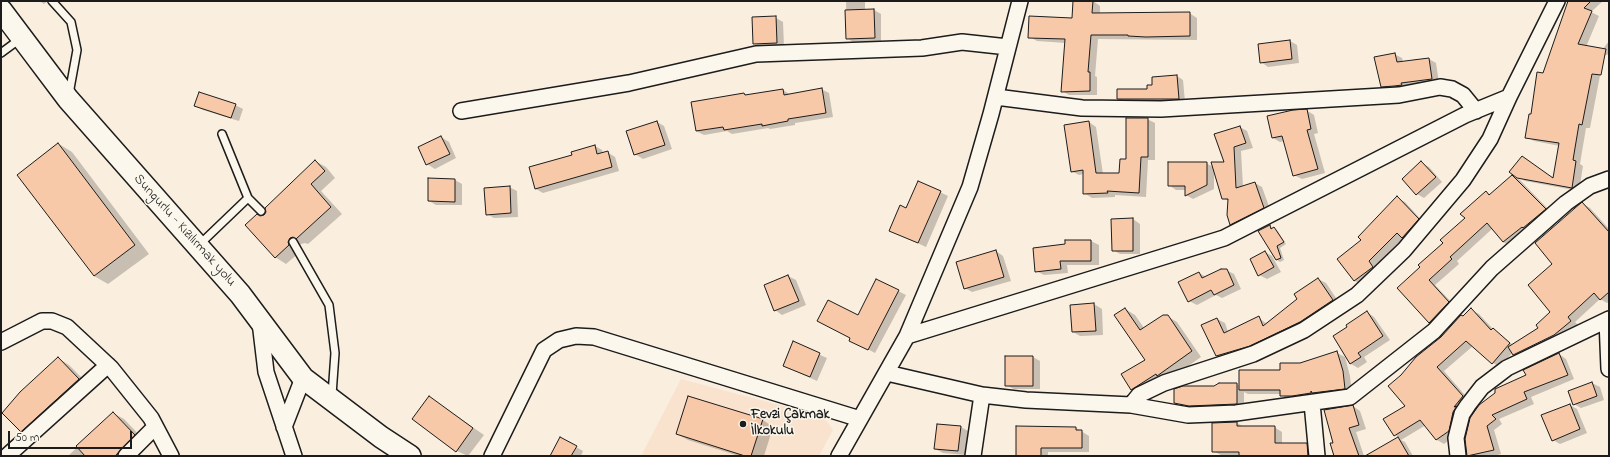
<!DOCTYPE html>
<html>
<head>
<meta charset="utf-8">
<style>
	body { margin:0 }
	#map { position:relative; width:1610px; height:457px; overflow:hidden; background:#faeede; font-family:"Indie Flower",sans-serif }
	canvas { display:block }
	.frame { position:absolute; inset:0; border:2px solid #1c1c1c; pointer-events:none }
	.scale { position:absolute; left:8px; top:431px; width:124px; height:18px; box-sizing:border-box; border:2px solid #1c1c1c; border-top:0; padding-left:5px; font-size:12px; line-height:14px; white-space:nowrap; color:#1c1c1c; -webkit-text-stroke:3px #fbf7ec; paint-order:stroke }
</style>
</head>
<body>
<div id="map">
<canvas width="1610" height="457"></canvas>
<div class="frame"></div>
<div class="scale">50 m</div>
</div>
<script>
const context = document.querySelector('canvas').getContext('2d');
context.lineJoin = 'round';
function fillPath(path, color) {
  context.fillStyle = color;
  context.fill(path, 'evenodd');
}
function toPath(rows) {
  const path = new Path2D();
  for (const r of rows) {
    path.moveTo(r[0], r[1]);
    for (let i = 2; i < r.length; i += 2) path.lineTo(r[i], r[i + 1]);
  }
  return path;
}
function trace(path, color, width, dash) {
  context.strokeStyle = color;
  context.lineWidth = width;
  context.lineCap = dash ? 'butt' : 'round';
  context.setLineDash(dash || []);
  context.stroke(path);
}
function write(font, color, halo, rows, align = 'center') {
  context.font = font + ' "Indie Flower",sans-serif';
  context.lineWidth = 3;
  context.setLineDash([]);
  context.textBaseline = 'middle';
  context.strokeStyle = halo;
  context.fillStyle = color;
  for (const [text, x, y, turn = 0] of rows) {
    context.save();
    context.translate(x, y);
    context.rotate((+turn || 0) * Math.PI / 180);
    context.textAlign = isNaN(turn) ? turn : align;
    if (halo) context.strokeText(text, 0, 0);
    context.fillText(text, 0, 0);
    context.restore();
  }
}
fillPath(toPath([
	[681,379,824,417,833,430,819,456,641,456]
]), '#f9e3ce');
fillPath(toPath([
	[39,1,48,1,44,4],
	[846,1,865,1,865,10,874,10,881,14,881,41,853,42,847,38],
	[1074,1,1093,1,1100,6,1100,14,1189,13,1197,18,1197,40,1098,39,1095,76,1097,77,1097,95,1069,95,1062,91,1066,43,1037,41,1030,37,1073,19],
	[1571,1,1603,1,1591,12,1599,16,1586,47,1602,50,1609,41,1609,54,1577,66,1601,70,1590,128,1586,128,1580,164,1583,166,1579,191,1525,181,1517,177,1522,157,1554,179,1560,146,1534,141,1527,137,1544,74],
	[776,18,783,22,784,47,761,48,754,43],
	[1290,41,1297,45,1299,63,1268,67,1261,62],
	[1394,54,1402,58,1403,62,1429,59,1436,63,1439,83,1390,91,1382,86],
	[1177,76,1183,80,1185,102,1124,103,1118,99,1148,90,1153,85],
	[821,89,829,93,833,117,795,123,795,125,770,129,768,128,732,134,727,131,704,135,696,131,744,94,748,96,783,90,791,95],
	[235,105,243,109,239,121,203,110,195,106],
	[1306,110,1314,115,1318,133,1314,134,1325,173,1302,179,1294,175,1284,141,1280,142,1273,138],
	[1147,119,1155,123,1155,160,1148,160,1146,197,1115,195,1115,197,1092,198,1084,193,1084,174,1079,175,1071,171,1089,122,1096,127,1103,174,1120,174],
	[657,122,664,126,672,149,643,159,635,154],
	[1240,127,1247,131,1253,148,1241,151,1243,187,1255,183,1262,187,1271,212,1238,228,1231,224,1229,201,1223,198,1214,170,1214,189,1193,199,1186,195,1186,190,1176,190,1169,185,1206,163,1213,167,1225,163],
	[441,137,449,142,456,158,435,169,427,164],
	[59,144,72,152,149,254,108,284,94,276],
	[595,146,602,150,603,153,607,152,615,157,619,171,543,193,536,189,530,168,574,156],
	[315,161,326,167,335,178,321,191,342,214,308,244,305,243,301,244,299,248,300,252,286,264,275,257,260,217,265,216],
	[1421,163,1429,167,1442,182,1424,198,1417,194],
	[1512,176,1520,180,1552,213,1510,246,1503,242,1492,229,1457,261,1459,264,1435,285,1455,306,1436,327,1429,323,1398,288,1421,267,1444,243,1466,218,1486,192,1491,195],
	[455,180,462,184,462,205,436,205,429,201],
	[919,182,948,196,926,247,891,231,907,209],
	[509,187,517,191,518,217,494,218,487,214],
	[1397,198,1405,202,1425,224,1410,241,1404,238,1376,266,1380,271,1362,285,1355,281,1338,259,1363,240],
	[1583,204,1590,208,1609,229,1609,302,1607,303,1600,299,1575,322,1578,325,1561,339,1521,358,1513,352,1500,367,1493,363,1473,346,1444,371,1470,401,1456,435,1444,444,1437,440,1426,425,1401,440,1405,442,1413,456,1367,456,1399,437,1395,435,1406,406,1441,338,1471,310,1479,314,1494,330,1513,345,1540,328,1552,312,1553,265],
	[1133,219,1140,224,1140,254,1120,254,1113,250],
	[1269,226,1277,230,1286,244,1280,248,1284,260,1280,262,1277,260],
	[1066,241,1091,241,1099,245,1099,265,1067,265,1068,273,1044,275,1036,271,1066,245],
	[996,251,1003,256,1011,281,972,292,965,288],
	[1265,252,1272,256,1281,272,1267,279,1259,275],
	[1226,270,1234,274,1241,289,1222,298,1216,295,1197,305,1189,301,1199,273,1206,277],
	[788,276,796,280,806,305,782,315,775,310],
	[1318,279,1326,283,1340,304,1307,326,1225,359,1217,355,1217,319,1225,323,1228,332,1259,318,1267,324,1299,299],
	[898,291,906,295,875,353,858,344,858,316],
	[1094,304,1102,309,1103,335,1080,336,1073,332,1071,306],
	[1125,309,1135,315,1144,328,1167,316,1177,322,1201,357,1167,381,1141,394,1131,389,1146,360],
	[1367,312,1374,317,1390,340,1364,357,1367,362,1358,368,1351,364],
	[793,343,827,358,817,381,784,366],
	[1337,353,1345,357,1350,376,1352,393,1289,400,1281,394,1248,394,1244,392,1244,408,1197,410,1183,407,1176,403,1214,387,1237,384,1240,386,1300,364],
	[1559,354,1566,359,1574,379,1531,397,1534,404,1499,419,1502,424,1494,430,1501,454,1493,456,1468,456,1466,439,1527,376],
	[1006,357,1033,357,1040,361,1040,389,1014,389,1006,385],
	[58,358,69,365,89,385,32,437,21,431],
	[1592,383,1600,387,1604,400,1581,408,1574,404],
	[429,397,484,435,468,456,457,451],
	[1570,405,1577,409,1587,433,1560,444,1553,440],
	[1353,406,1360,411,1366,429,1356,432,1364,456,1335,456,1335,444],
	[113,413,124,419,145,441,132,456,68,456],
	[763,420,773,427,764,456,739,456,688,440,677,434],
	[1237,423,1244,427,1274,427,1282,432,1282,444,1306,444,1314,448,1315,456,1221,455,1213,451],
	[961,427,968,431,966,455,943,453,935,449],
	[1017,427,1076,428,1089,436,1089,452,1048,452,1048,456,1017,456],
	[576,447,583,451,581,456,551,456]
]), '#0003');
const building = toPath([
	[1073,1,1093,1,1092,13,1190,12,1190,36,1146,37,1128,36,1128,35,1091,35,1088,72,1090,72,1090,91,1061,92,1065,39,1028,38,1029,16,1072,18,1073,1],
	[1568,1,1591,1,1584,8,1592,11,1578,44,1606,49,1601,75,1592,74,1582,125,1579,124,1573,160,1576,161,1572,188,1517,178,1509,172,1522,156,1553,178,1559,143,1525,138,1529,114,1531,114,1537,72,1543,73,1568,1],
	[874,9,875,38,846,39,845,10,874,9],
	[776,16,777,43,753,44,752,17,776,16],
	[1290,40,1292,59,1260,63,1258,44,1290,40],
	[1395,53,1397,62,1429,58,1432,79,1401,83,1402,85,1394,86,1381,87,1374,57,1395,53],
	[1177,75,1179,99,1117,99,1117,89,1147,89,1147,85,1152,85,1152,77,1177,75],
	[822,88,826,113,788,119,788,121,762,126,762,124,724,130,723,127,696,131,691,102,744,93,745,95,783,89,784,95,822,88],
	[199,92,236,104,231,118,194,106,199,92],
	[1307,109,1311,129,1307,130,1318,169,1293,176,1282,136,1272,138,1267,116,1293,110,1307,109],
	[1126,118,1148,118,1148,157,1141,157,1139,193,1107,191,1108,193,1083,194,1083,170,1071,172,1064,125,1089,121,1096,173,1119,173,1120,159,1126,159,1126,118],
	[657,121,665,145,634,155,626,131,657,121],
	[1240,126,1246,143,1234,147,1236,188,1255,182,1264,208,1230,225,1227,215,1228,199,1222,199,1211,162,1224,162,1214,134,1240,126],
	[441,136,450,154,426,165,418,147,441,136],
	[58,143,135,245,94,276,17,175,58,143],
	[595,145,597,154,608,151,612,167,535,189,529,167,572,155,571,152,595,145],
	[315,160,325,171,311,184,331,207,296,239,293,237,290,238,288,242,289,245,275,258,245,225,257,214,260,216,264,215,266,212,265,208,315,160],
	[1421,161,1436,177,1416,195,1402,179,1421,161],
	[1168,162,1207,162,1207,185,1185,196,1185,186,1168,186,1168,162],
	[1512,175,1546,209,1523,228,1522,227,1503,242,1487,223,1450,257,1452,259,1429,280,1449,302,1429,323,1397,288,1420,267,1418,265,1443,243,1440,240,1465,218,1460,214,1486,191,1489,195,1512,175],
	[428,178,455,179,455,202,428,201,428,178],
	[918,181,941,191,918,243,889,231,900,205,906,208,918,181],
	[510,186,511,213,486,215,484,188,510,186],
	[1397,196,1419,219,1402,238,1397,233,1369,261,1373,267,1354,281,1337,259,1361,240,1358,237,1397,196],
	[1582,202,1609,232,1609,292,1600,300,1594,293,1568,317,1571,321,1554,335,1513,355,1508,347,1538,328,1536,325,1550,312,1528,285,1552,264,1535,243,1582,202],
	[1133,218,1133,251,1112,251,1111,219,1133,218],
	[1270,225,1271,229,1274,227,1284,242,1277,246,1281,258,1276,260,1258,231,1270,225],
	[1065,240,1091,240,1091,261,1060,261,1061,269,1035,272,1033,248,1065,244,1065,240],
	[996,250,1004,277,964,289,956,262,996,250],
	[1265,251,1274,267,1258,276,1250,259,1265,251],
	[1221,269,1227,269,1234,285,1214,295,1211,290,1188,302,1178,282,1199,272,1202,278,1221,269],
	[788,275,799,301,774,311,764,285,788,275],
	[1318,278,1333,300,1300,322,1250,346,1216,356,1201,325,1217,318,1224,333,1259,316,1263,326,1297,299,1294,294,1318,278],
	[876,279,899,290,868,350,849,341,850,338,817,321,828,300,858,315,876,279],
	[1094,303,1096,331,1072,332,1070,305,1094,303],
	[1125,308,1140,330,1163,315,1168,315,1192,351,1157,376,1156,374,1131,390,1121,374,1145,360,1114,315,1125,308],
	[1471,308,1491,330,1493,328,1510,343,1492,364,1466,341,1437,367,1463,396,1454,407,1457,406,1453,412,1449,431,1436,440,1420,420,1394,436,1383,419,1405,406,1388,386,1401,375,1416,357,1441,337,1461,315,1463,316,1471,308],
	[1367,311,1383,336,1358,353,1361,357,1350,364,1333,336,1347,327,1346,325,1367,311],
	[793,341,820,353,810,377,783,366,793,341],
	[1337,351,1343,371,1345,389,1312,393,1311,391,1311,393,1292,396,1280,396,1280,390,1239,390,1239,370,1280,370,1280,363,1300,363,1337,351],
	[1559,353,1568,375,1524,392,1527,399,1492,415,1496,419,1487,426,1494,450,1467,456,1465,439,1470,418,1479,405,1495,393,1495,389,1526,375,1523,370,1559,353],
	[1005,356,1033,356,1033,386,1005,386,1005,356],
	[58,357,79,379,21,432,2,413,20,392,58,357],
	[1592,382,1597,396,1573,405,1568,391,1592,382],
	[1219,383,1237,383,1237,404,1189,406,1174,403,1174,389,1183,386,1214,386,1219,383],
	[429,396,473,428,456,452,412,419,429,396],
	[688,396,763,419,751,456,745,456,676,434,688,396],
	[1570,404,1580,429,1552,441,1541,415,1570,404],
	[1353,405,1359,425,1349,428,1359,456,1334,456,1330,443,1333,443,1324,410,1353,405],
	[113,412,135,435,115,456,85,456,76,446,113,412],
	[1237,422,1237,426,1275,426,1275,443,1307,443,1308,456,1239,456,1239,452,1212,452,1212,423,1237,422],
	[937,424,961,426,958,451,934,449,937,424],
	[1016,426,1076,427,1076,430,1082,430,1082,448,1041,448,1041,456,1016,456,1016,426],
	[560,437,577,446,571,456,550,456,560,437],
	[1398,437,1409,456,1365,456,1398,437]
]);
fillPath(building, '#f8c9a8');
trace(building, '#1c1c1c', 1);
const service = toPath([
	[52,1,71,22,77,50,69,94],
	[1,53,20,39],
	[222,134,248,198,261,211],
	[293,242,329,305,335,353,332,395],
	[199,245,248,198]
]);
const minor = toPath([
	[996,97,1082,108,1161,109,1399,95,1440,87,1452,89,1463,95,1476,111],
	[461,111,629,83,756,54,922,48,962,42,1008,47],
	[1607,320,1609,369],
	[260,322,266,372,294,456],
	[907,336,1224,238,1465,115,1509,97,1557,1],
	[1,342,42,321,52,321,67,327,111,368,151,418,171,456],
	[887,373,982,395,1026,400,1131,405,1188,415,1236,413,1350,397,1434,331,1492,268,1566,203,1590,186,1609,179],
	[1312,403,1317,456],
	[1131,405,1139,395,1164,383,1253,354,1304,330,1357,295,1404,250,1463,180,1490,139,1509,97],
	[284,427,303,378],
	[7,456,108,365],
	[126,456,155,427],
	[492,456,544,350,559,340,576,336,594,337,860,419],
	[839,456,907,336,970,187,991,114,1020,1],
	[973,456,982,395],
	[1458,456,1456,438,1462,414,1468,405,1482,387,1507,368,1609,319]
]);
const secondary = toPath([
	[1,10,68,99,240,294,303,378,381,437,410,456]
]);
trace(service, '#1c1c1c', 10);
trace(minor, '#1c1c1c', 18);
trace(secondary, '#1c1c1c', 24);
trace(service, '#fbf7ec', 7);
trace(minor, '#fbf7ec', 15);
trace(secondary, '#fbf7ec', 21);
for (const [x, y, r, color] of [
	[743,424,4,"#1c1c1c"]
]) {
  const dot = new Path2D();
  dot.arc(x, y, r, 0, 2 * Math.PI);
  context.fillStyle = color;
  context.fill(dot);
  trace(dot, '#fbf7ec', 1.5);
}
write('14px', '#1c1c1c', '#fbf7ec', [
	["Sungurlu - Kızılırmak yolu",184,231,48]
]);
write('bold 14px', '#1c1c1c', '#fbf7ec', [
	["Fevzi Çakmak",751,416],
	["İlkokulu",751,432]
], 'left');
</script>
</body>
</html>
